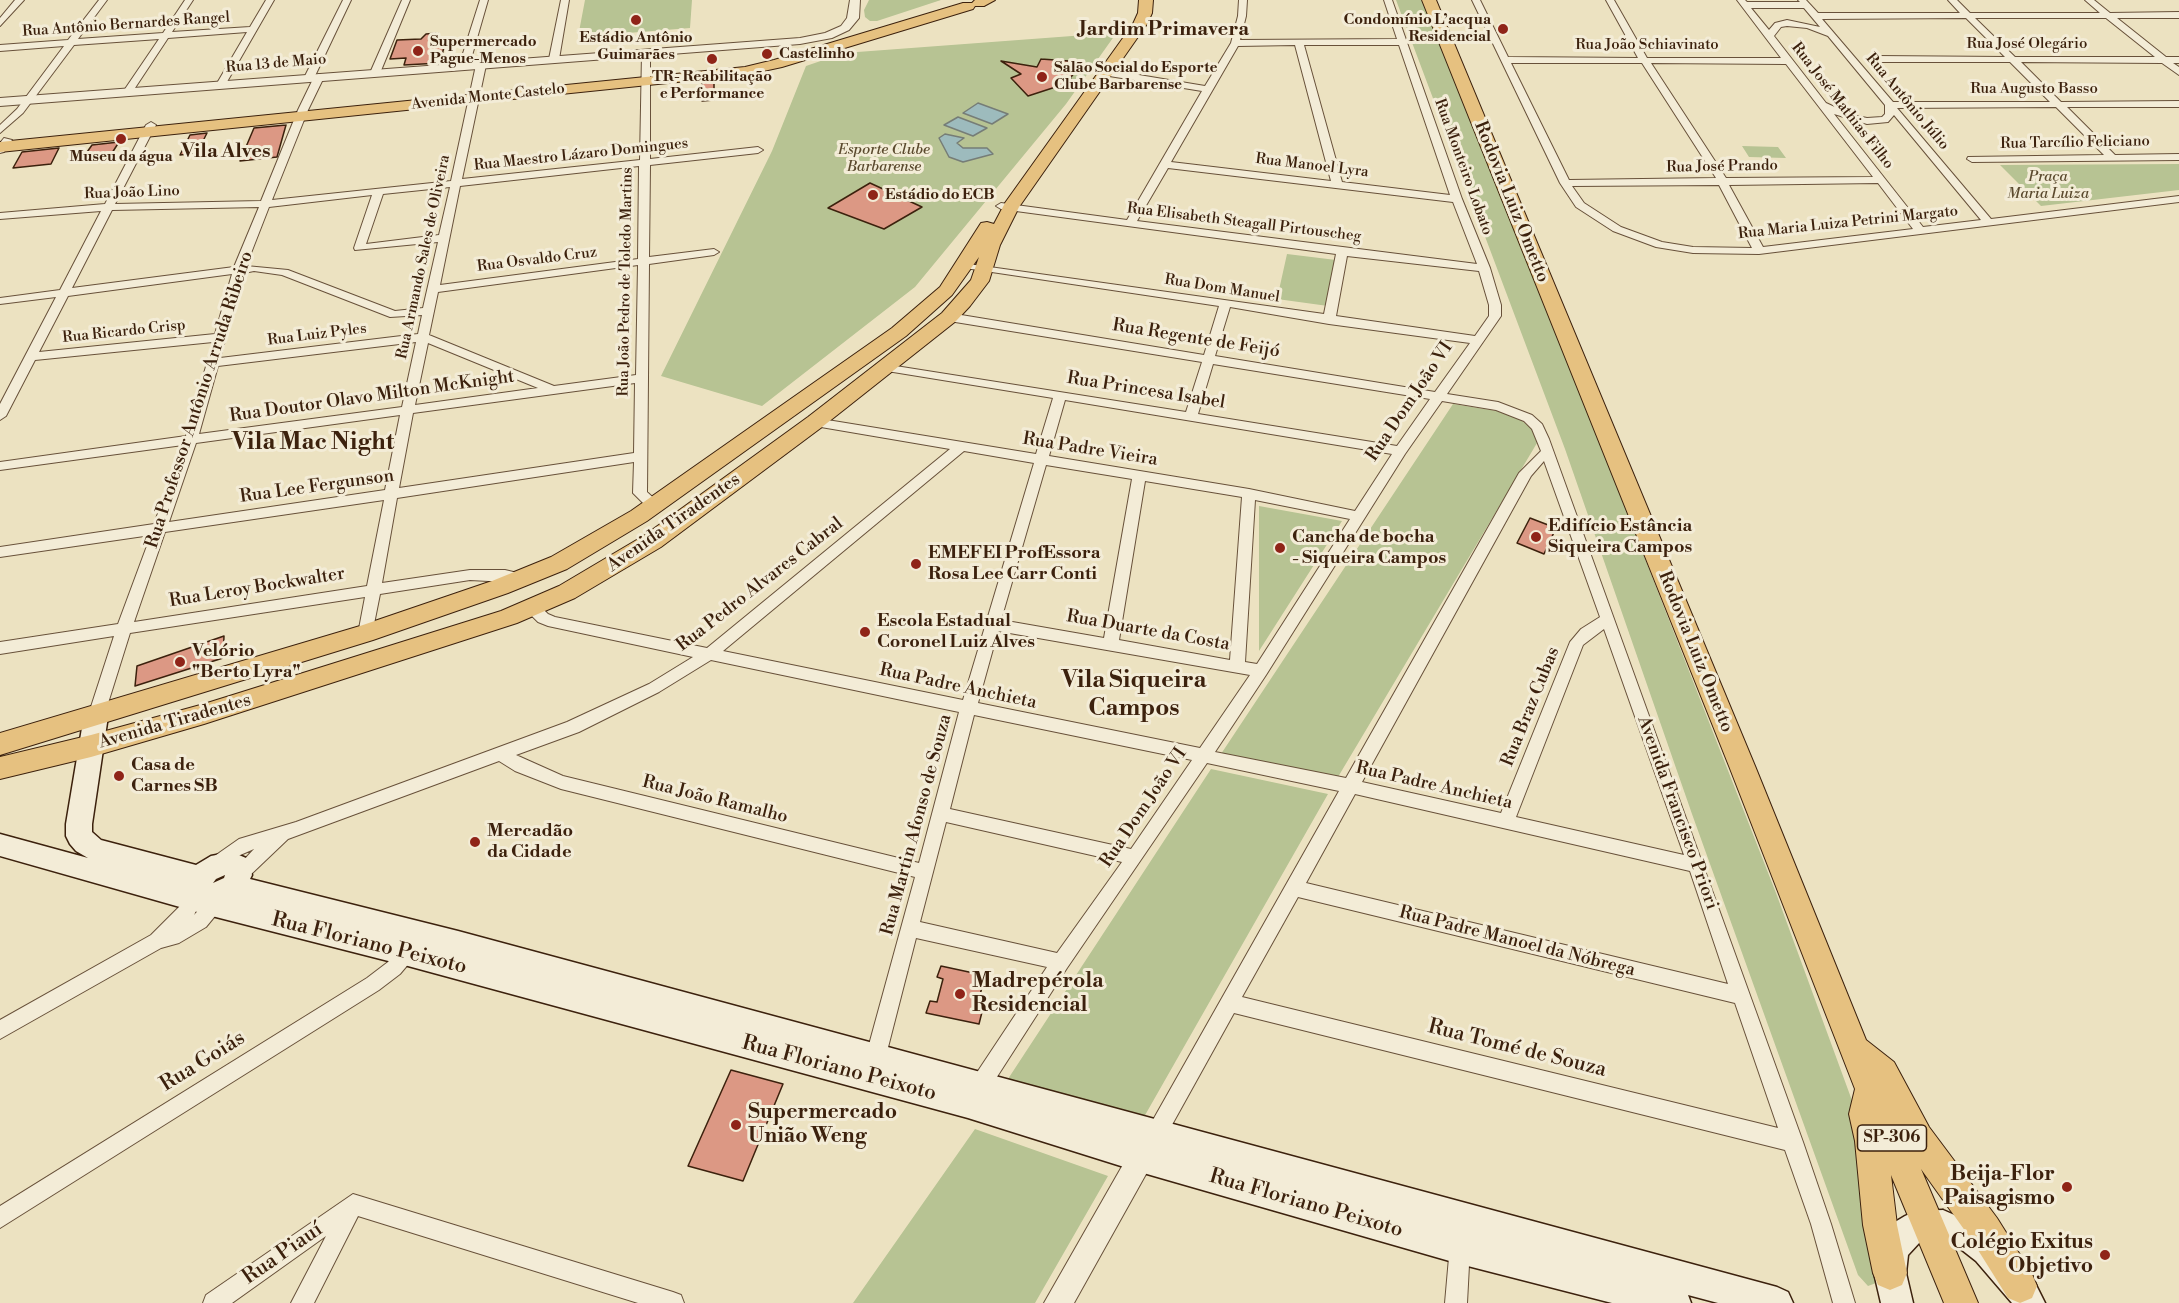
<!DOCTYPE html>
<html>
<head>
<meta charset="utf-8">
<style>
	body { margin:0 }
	canvas { display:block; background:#ece2c1 }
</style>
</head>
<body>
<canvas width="2179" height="1303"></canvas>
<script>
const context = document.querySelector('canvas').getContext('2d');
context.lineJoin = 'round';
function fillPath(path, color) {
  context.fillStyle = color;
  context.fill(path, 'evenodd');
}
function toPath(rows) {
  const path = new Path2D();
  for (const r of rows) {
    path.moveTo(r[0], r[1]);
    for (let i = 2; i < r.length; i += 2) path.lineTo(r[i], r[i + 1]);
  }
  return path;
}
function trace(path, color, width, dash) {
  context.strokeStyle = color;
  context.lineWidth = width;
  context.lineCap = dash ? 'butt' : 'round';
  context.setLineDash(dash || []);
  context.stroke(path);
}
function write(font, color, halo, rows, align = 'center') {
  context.font = font + ' "Libre Bodoni",serif';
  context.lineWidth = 6;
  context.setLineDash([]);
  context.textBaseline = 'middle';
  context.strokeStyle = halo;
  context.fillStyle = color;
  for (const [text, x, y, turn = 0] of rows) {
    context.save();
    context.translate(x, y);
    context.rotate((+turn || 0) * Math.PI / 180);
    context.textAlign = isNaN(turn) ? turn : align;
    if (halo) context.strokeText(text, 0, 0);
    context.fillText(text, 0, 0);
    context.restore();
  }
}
fillPath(toPath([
	[585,0,692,0,690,28,578,37],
	[869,0,941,0,877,21,870,21,865,17,864,10],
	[1396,0,1426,0,1776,893,1854,1106,1863,1152,1876,1283,1868,1286,1858,1275,1692,814,1565,449],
	[1099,34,1115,35,1066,104,915,287,762,406,661,376,772,151,806,66,844,53],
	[1742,146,1778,147,1786,158,1749,157],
	[2179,164,2179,190,2041,206,2000,165],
	[1287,254,1336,260,1328,306,1277,299],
	[1453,404,1497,411,1521,420,1532,429,1537,443,1338,777,1221,754],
	[1259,506,1342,521,1259,651],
	[1211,769,1328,794,1140,1124,1006,1082],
	[975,1129,1108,1176,1035,1303,853,1303]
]), '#b7c393');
const water = toPath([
	[978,103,1008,114,992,124,963,113,978,103],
	[958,117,987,128,973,136,944,125,958,117],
	[945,134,964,138,957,143,963,148,987,148,993,154,963,162,949,157,939,138,945,134]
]);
fillPath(water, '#9dbbbd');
trace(water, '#767d77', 1.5);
const building = toPath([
	[438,33,435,42,445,43,440,63,404,65,406,58,390,59,397,40,421,39,426,34,438,33],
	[1041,59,1083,62,1071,77,1071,82,1028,96,1011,78,1021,74,1001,61,1037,67,1041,59],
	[714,80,714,100,702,101,702,82,714,80],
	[286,125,277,157,240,161,254,128,286,125],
	[207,133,197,153,180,155,190,135,207,133],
	[119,142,112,153,85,155,92,145,119,142],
	[59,148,51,164,13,168,22,152,59,148],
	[870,183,922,207,884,229,828,208,870,183],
	[1530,518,1556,528,1544,554,1517,543,1530,518],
	[224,636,223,658,135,686,137,666,224,636],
	[941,966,992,977,989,988,982,987,976,1011,982,1012,979,1024,926,1013,930,1001,937,1002,943,979,937,977,941,966],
	[731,1070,783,1084,743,1181,688,1166,731,1070]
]);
fillPath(building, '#dc9884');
trace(building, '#3c210d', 1.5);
const minor = toPath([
	[15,0,24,0,0,26,0,18,15,0],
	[99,0,107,0,78,39,163,33,185,0,193,0,172,32,250,27,266,0,274,0,224,87,216,85,247,32,168,38,131,94,128,95,123,92,159,39,74,45,23,113,0,133,0,125,17,109,64,46,0,51,0,45,68,40,99,0],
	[343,0,351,0,314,78,306,80,304,78,343,0],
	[402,0,410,0,380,73,372,75,370,73,402,0],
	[480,0,488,0,469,66,461,68,459,66,480,0],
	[561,0,569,0,559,59,554,62,549,59,561,0],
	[1239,0,1247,0,1246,16,1240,40,1397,39,1384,0,1392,0,1462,199,1490,268,1501,305,1501,316,1447,394,1498,402,1532,415,1542,424,1549,439,1803,1142,1831,1224,1855,1303,1833,1303,1811,1224,1785,1150,1234,1013,1163,1141,1156,1144,1149,1141,1146,1134,1149,1127,1339,791,1207,763,1067,968,984,1097,977,1100,970,1097,967,1090,970,1083,1047,967,916,938,884,1063,881,1070,874,1072,867,1070,864,1063,915,877,561,789,515,771,499,761,288,839,245,880,239,883,233,880,230,875,254,849,238,856,221,870,215,873,209,870,206,865,209,860,239,839,296,822,567,722,649,684,693,657,548,626,538,622,528,612,526,608,528,604,538,604,548,614,555,617,707,648,950,449,815,426,811,425,809,422,811,419,815,418,1036,454,1053,398,887,371,881,367,883,364,1186,412,1202,362,949,321,943,317,949,313,1204,355,1219,306,965,268,959,265,961,263,1324,314,1336,254,1001,209,996,206,1001,203,1127,220,1202,91,1097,74,1092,71,1097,68,1205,86,1231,43,1238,16,1239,0],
	[1295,45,1331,181,1171,162,1238,46,1295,45],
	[1304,45,1399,45,1450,195,1342,182,1304,45],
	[1168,168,1453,202,1477,264,1137,221,1168,168],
	[1347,256,1479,271,1489,305,1489,316,1475,336,1336,316,1347,256],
	[1230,307,1329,324,1470,343,1435,392,1215,356,1230,307],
	[1213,364,1430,399,1397,446,1198,414,1213,364],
	[1065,400,1392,454,1355,511,1249,489,1049,456,1065,400],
	[1442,401,1496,410,1524,421,1532,429,1541,451,1519,473,1346,778,1215,752,1266,675,1405,454,1442,401],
	[964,451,1034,463,963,700,723,651,964,451],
	[1544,461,1600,617,1581,629,1570,642,1501,813,1362,782,1531,476,1544,461],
	[1046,465,1132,479,1104,638,1001,620,1046,465],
	[1145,481,1242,497,1230,660,1119,640,1145,481],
	[1255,500,1350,519,1257,664,1245,662,1255,500],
	[1604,629,1684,855,1516,817,1583,645,1604,629],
	[998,631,1250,675,1200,748,978,703,998,631],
	[711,660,959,712,919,863,563,776,516,755,579,732,659,692,711,660],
	[974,715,1192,760,1131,849,950,809,974,715],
	[1355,794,1690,871,1728,984,1306,883,1355,794],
	[946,822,1122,862,1057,953,920,922,946,822],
	[1298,897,1735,1003,1778,1128,1242,997,1298,897],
	[1472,0,1480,0,1508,57,1638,58,1606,0,1614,0,1647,58,1781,58,1737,0,1745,0,1747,2,1800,2,1798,0,1806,0,1818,13,1960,13,1948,0,1957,0,1970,13,2100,13,2085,0,2094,0,2110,13,2179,12,2179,18,2117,18,2166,57,2179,57,2179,63,2173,63,2179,67,2179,75,2162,63,2021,62,2061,102,2179,101,2179,107,2067,107,2115,155,2179,154,2179,160,1972,162,1967,159,1968,157,2104,155,2056,107,1897,108,1991,219,2179,196,2179,202,1759,254,1693,253,1656,247,1613,231,1576,207,1560,183,1472,0],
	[1751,8,1804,8,1820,27,1787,20,1775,23,1769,30,1751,8],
	[1966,18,2005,57,1876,56,1871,59,1876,62,2010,62,2050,102,1893,102,1822,19,1966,18],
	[1975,18,2106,18,2155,57,2015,57,1975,18],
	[1787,26,1807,28,1828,36,1885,105,1885,114,1882,117,1867,118,1852,115,1826,103,1774,36,1781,27,1787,26],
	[1511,63,1642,63,1716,178,1569,180,1511,63],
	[1651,63,1786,64,1873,177,1726,178,1651,63],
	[1834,114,1867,124,1888,122,1894,115,1981,220,1923,227,1834,114],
	[1878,183,1913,229,1763,247,1729,185,1878,183],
	[1719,185,1752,248,1693,247,1662,242,1621,227,1584,203,1572,186,1719,185],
	[646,50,650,53,650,159,758,147,763,150,758,153,650,165,649,257,714,249,719,252,714,255,649,264,647,492,659,503,661,506,659,509,649,509,633,493,634,462,397,498,382,583,470,570,505,570,526,575,528,579,526,583,470,580,380,594,372,634,370,638,365,640,360,638,358,634,365,597,130,633,104,716,102,720,96,722,90,720,88,716,114,636,0,654,0,642,118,624,151,535,0,557,0,547,154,524,183,445,0,470,0,462,186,436,213,342,35,360,6,416,0,420,0,404,56,297,0,304,0,298,60,290,101,211,0,219,0,213,105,204,146,125,151,122,156,125,115,204,261,201,298,110,314,77,319,74,324,77,308,110,272,200,451,181,476,65,481,62,486,65,462,179,640,160,642,53,646,50],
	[639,166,638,259,440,285,460,186,639,166],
	[450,187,439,235,366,244,383,194,450,187],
	[372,195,354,248,355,250,438,242,423,308,395,311,288,270,246,266,269,207,372,195],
	[259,207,234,267,72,288,112,210,259,207],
	[638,265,636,375,554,386,429,335,438,292,638,265],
	[254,271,282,275,390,317,422,315,418,334,220,358,244,273,254,271],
	[232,274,215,334,39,352,68,296,232,274],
	[416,342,402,407,199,434,218,366,416,342],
	[428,343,538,388,415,405,428,343],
	[635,383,634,453,399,488,413,413,635,383],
	[400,415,385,490,169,522,196,443,400,415],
	[384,500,367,586,134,622,165,532,384,500],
	[4,138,12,140,4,152,0,153,0,143,4,138],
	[196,885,202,887,205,893,194,915,214,893,220,891,226,893,229,899,206,927,179,943,161,948,0,1039,0,1020,151,935,181,905,190,887,196,885],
	[410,941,416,943,419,949,416,955,400,974,379,990,0,1228,0,1206,367,978,388,962,404,943,410,941],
	[353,1194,673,1292,681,1295,684,1303,638,1303,358,1216,314,1303,291,1303,326,1236,232,1303,203,1303,206,1295,353,1194],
	[1460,1236,1467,1239,1470,1246,1467,1303,1445,1303,1450,1246,1453,1239,1460,1236]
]);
const tertiary = toPath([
	[850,0,860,0,859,18,849,30,832,38,800,44,0,106,0,98,800,38,825,33,841,26,847,18,850,0],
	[1146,1136,1155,1140,1159,1149,1155,1158,1074,1303,1044,1303,1137,1140,1146,1136]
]);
const secondary = toPath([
	[96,706,104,709,108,716,92,824,92,832,101,840,196,865,211,856,232,852,246,858,252,875,250,879,458,931,1777,1287,1788,1292,1793,1303,1718,1303,1688,1295,1691,1303,1612,1303,1460,1264,1140,1172,968,1118,408,966,208,915,0,856,0,834,88,858,76,851,70,844,66,836,66,824,84,716,88,709,96,706],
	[225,875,224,878,213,883,216,879,225,875],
	[1943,1210,1984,1228,1998,1239,2031,1275,2045,1303,2012,1303,1976,1261,1962,1250,1942,1242,1920,1242,1908,1255,1906,1273,1913,1303,1881,1303,1874,1273,1877,1249,1882,1238,1895,1222,1905,1216,1916,1211,1943,1210]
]);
const primary = toPath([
	[975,0,995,0,984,6,975,6,973,9,782,67,745,75,0,152,0,142,745,67,774,60,963,3,972,3,975,0],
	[1139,0,1153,0,1152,13,1147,24,1019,207,1000,245,989,281,970,306,956,321,822,427,661,547,575,598,517,623,204,724,91,757,0,779,0,757,91,735,204,704,501,611,559,586,645,535,808,417,942,313,971,280,979,257,952,295,906,336,647,521,567,569,508,593,373,640,0,755,0,733,360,626,492,581,551,557,631,511,892,328,940,287,981,223,987,222,994,224,1005,203,1133,24,1138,13,1139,0],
	[1422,0,1436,0,1755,766,1866,1040,1894,1062,1929,1127,1997,1218,2032,1274,2037,1286,2032,1298,2020,1303,2008,1298,1973,1242,1921,1169,1978,1303,1944,1303,1891,1175,1897,1225,1907,1273,1902,1285,1890,1290,1878,1285,1873,1273,1863,1225,1855,1141,1849,1114,1855,1089,1729,766,1422,0]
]);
trace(minor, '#68513a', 2);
trace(tertiary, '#68513a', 2);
trace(secondary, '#3c210d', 3);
trace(primary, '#3c210d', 2);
fillPath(minor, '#f3ecd7');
fillPath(tertiary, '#f3ecd7');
fillPath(secondary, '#f3ecd7');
fillPath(primary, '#e6c180');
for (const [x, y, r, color] of [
	[636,20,6,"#8f2418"],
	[1503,29,6,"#8f2418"],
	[418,51,6,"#8f2418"],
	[767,54,6,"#8f2418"],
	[712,59,6,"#8f2418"],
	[1042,77,6,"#8f2418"],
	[121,139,6,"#8f2418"],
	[873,195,6,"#8f2418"],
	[1536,537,6,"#8f2418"],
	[1280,548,6,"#8f2418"],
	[916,564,6,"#8f2418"],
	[865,632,6,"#8f2418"],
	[180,662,6,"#8f2418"],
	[119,776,6,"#8f2418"],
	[475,842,6,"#8f2418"],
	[960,994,6,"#8f2418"],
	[736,1125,6,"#8f2418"],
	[2067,1187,6,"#8f2418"],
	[2105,1255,6,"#8f2418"]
]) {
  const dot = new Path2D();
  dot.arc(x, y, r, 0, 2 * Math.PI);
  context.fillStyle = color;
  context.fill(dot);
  trace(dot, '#f3ecd7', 2);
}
write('bold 15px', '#3c210d', '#f3ecd7', [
	["Condomínio L’acqua",1491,20,"right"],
	["Residencial",1491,37,"right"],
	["Estádio Antônio",636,38,"center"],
	["Guimarães",636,55,"center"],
	["Supermercado",430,42],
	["Pague-Menos",430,59],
	["Castelinho",779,54],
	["Salão Social do Esporte",1054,68],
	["Clube Barbarense",1054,85],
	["TR- Reabilitação",712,77,"center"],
	["e Performance",712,94,"center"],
	["Museu da água",121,157,"center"],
	["Estádio do ECB",885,195]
], 'left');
write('15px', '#3c210d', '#f3ecd7', [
	["Rua Antônio Bernardes Rangel",126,25,-4],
	["Rua José Olegário",2027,44],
	["Rua João Schiavinato",1647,45],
	["Rua 13 de Maio",276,64,-5],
	["Rua Augusto Basso",2034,89],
	["Avenida Monte Castelo",488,97,-6],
	["Rua Antônio Júlio",1907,102,50],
	["Rua José Mathias Filho",1842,106,52],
	["Rua Tarcílio Feliciano",2075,143,-1],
	["Rua Maestro Lázaro Domingues",581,155,-6],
	["Rua Manoel Lyra",1312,166,7],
	["Rua Monteiro Lobato",1463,167,70],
	["Rua José Prando",1722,167,-1],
	["Rua João Lino",132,193,-2],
	["Rua Elisabeth Steagall Pirtouscheg",1244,223,7],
	["Rua Maria Luiza Petrini Margato",1848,223,-6],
	["Rua Armando Sales de Oliveira",424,257,-78],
	["Rua Osvaldo Cruz",537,260,-7],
	["Rua João Pedro de Toledo Martins",626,282,-89],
	["Rua Dom Manuel",1222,289,9],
	["Rua Ricardo Crisp",124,332,-6],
	["Rua Luiz Pyles",317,335,-7]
]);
write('italic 15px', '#5b4a2e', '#f3ecd7', [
	["Esporte Clube",884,150],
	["Barbarense",884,167],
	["Praça",2048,177],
	["Maria Luiza",2048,194]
]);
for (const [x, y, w] of [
	[1892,1138,69]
]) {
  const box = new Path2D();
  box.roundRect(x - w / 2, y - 13, w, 26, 4.5);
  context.fillStyle = '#f3ecd7';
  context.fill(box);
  trace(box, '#3c210d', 1.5);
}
write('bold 16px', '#3c210d', null, [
	["SP-306",1892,1138]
]);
write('18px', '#3c210d', '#f3ecd7', [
	["Rodovia Luiz Ometto",1511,202,68],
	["Rua Regente de Feijó",1196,339,9],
	["Rua Princesa Isabel",1146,391,9],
	["Rua Doutor Olavo Milton McKnight",372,397,-8],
	["Rua Professor Antônio Arruda Ribeiro",200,400,-72],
	["Rua Dom João VI",1410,402,-56],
	["Rua Padre Vieira",1090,450,9],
	["Rua Lee Fergunson",317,487,-8],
	["Avenida Tiradentes",674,523,-35],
	["Rua Pedro Alvares Cabral",760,585,-38],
	["Rua Leroy Bockwalter",257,588,-9],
	["Rua Duarte da Costa",1148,631,10],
	["Rodovia Luiz Ometto",1695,652,68],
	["Rua Padre Anchieta",958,687,12],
	["Rua Braz Cubas",1531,707,-68],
	["Avenida Tiradentes",175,722,-16],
	["Rua Padre Anchieta",1434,786,13],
	["Rua João Ramalho",715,800,14],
	["Rua Dom João VI",1144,808,-56],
	["Avenida Francisco Priori",1677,813,70],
	["Rua Martin Afonso de Souza",917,825,-75],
	["Rua Padre Manoel da Nóbrega",1517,942,14]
]);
write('bold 18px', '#3c210d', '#f3ecd7', [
	["Edifício Estância",1548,527],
	["Siqueira Campos",1548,548],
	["Cancha de bocha",1292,538],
	["- Siqueira Campos",1292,559],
	["EMEFEI ProfEssora",928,554],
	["Rosa Lee Carr Conti",928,575],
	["Escola Estadual",877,622],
	["Coronel Luiz Alves",877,643],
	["Velório",192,652],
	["\"Berto Lyra\"",192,673],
	["Casa de",131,766],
	["Carnes SB",131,787],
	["Mercadão",487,832],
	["da Cidade",487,853]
], 'left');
write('bold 20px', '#3c210d', '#f3ecd7', [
	["Jardim Primavera",1164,30],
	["Vila Alves",226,152]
]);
write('21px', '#3c210d', '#f3ecd7', [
	["Rua Floriano Peixoto",369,944,14],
	["Rua Tomé de Souza",1517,1049,14],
	["Rua Goiás",203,1062,-32],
	["Rua Floriano Peixoto",839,1069,15],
	["Rua Floriano Peixoto",1306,1204,16],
	["Rua Piauí",283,1254,-35]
]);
write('bold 21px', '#3c210d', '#f3ecd7', [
	["Madrepérola",972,982],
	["Residencial",972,1006],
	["Supermercado",748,1113],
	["União Weng",748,1137],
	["Beija-Flor",2055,1175,"right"],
	["Paisagismo",2055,1199,"right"],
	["Colégio Exitus",2093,1243,"right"],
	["Objetivo",2093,1267,"right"]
], 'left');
write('bold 24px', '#3c210d', '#f3ecd7', [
	["Vila Mac Night",313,443],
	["Vila Siqueira",1134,681],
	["Campos",1134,709]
]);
</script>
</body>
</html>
